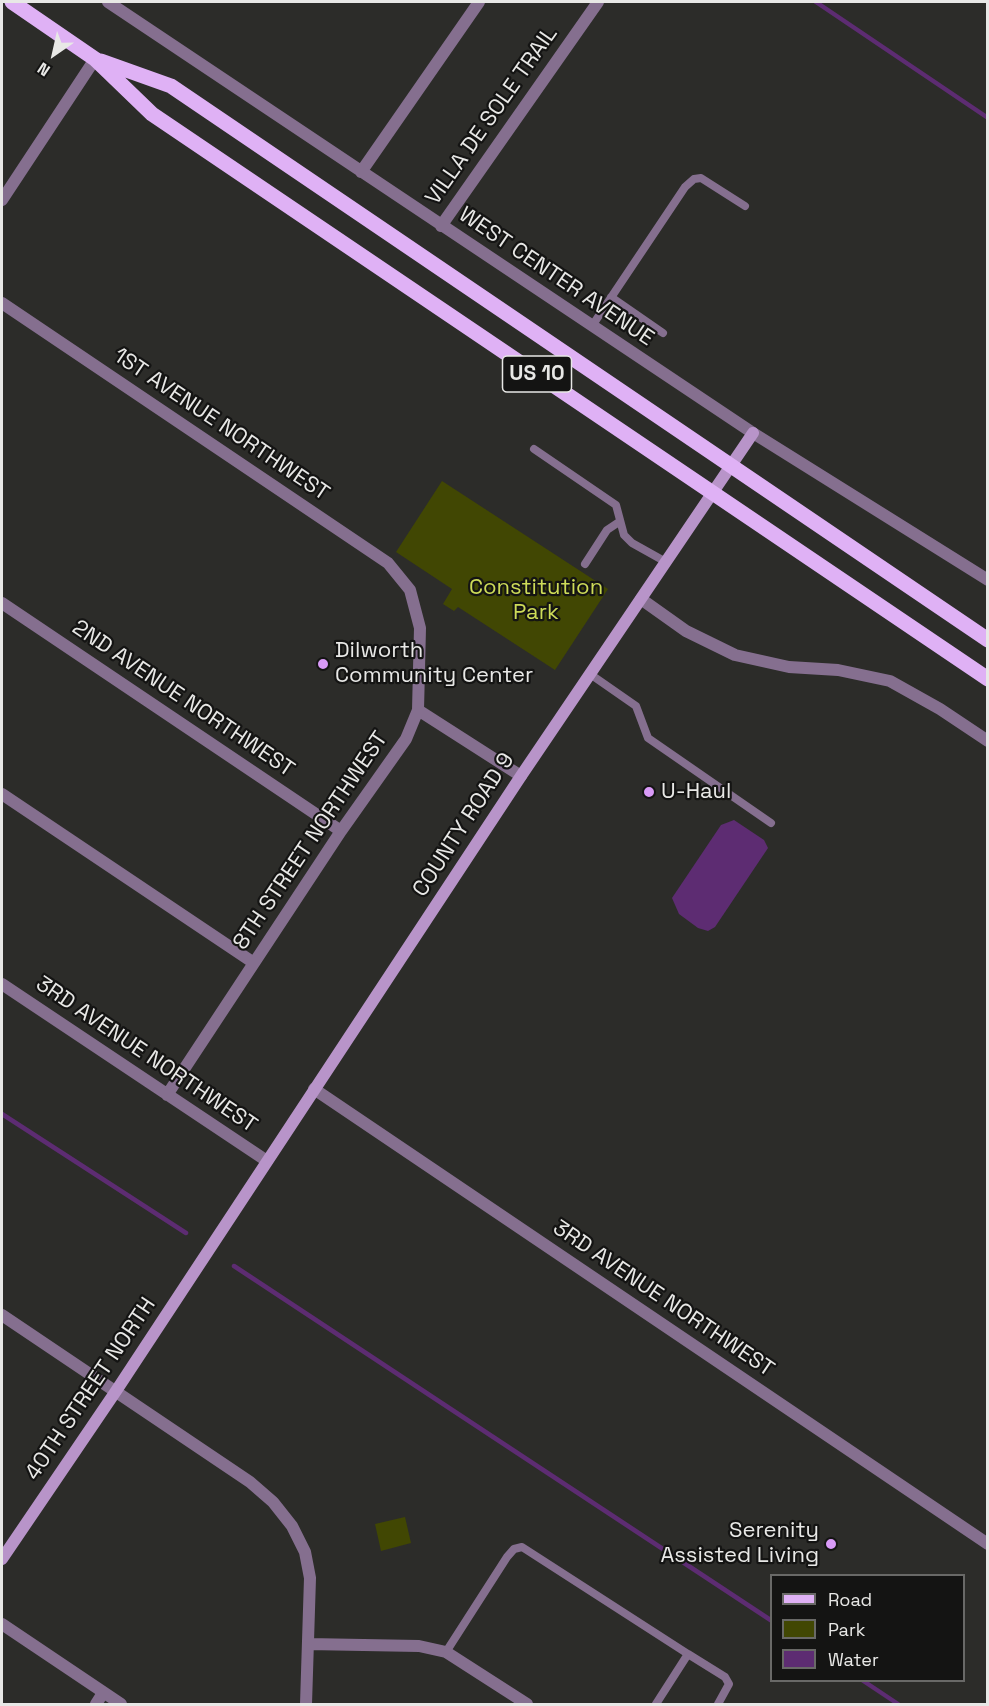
<!DOCTYPE html>
<html>
<head>
<meta charset="utf-8">
<style>
	body { margin:0 }
	#map { position:relative; width:989px; height:1706px; overflow:hidden; background:#2c2c29; font-family:"Space Grotesk",sans-serif }
	canvas { display:block }
	.frame { position:absolute; inset:0; border:3px solid #e8e8e6; pointer-events:none }
	.legend { position:absolute; left:770px; top:1574px; width:195px; height:108px; box-sizing:border-box; background:#141413; border:2px solid #696967; margin:0; padding:8px 10px; list-style:none; font-size:18px; color:#e8e8e6 }
	.legend li { display:flex; align-items:center; gap:12px; height:30px }
	.legend b { width:30px; border:2px solid #696967 }
	.north { position:absolute; left:24px; top:24px; width:60px; height:60px; -webkit-text-stroke:4px #141413; paint-order:stroke; rotate:214deg; font-size:16px; font-weight:700; line-height:24px; text-align:center; color:#e8e8e6 }
	.north::after { content:''; display:block; margin:auto; width:21px; height:27px; background:#e8e8e6; clip-path:polygon(50% 0,100% 100%,50% 72%,0 100%) }
</style>
</head>
<body>
<div id="map">
<canvas width="989" height="1706"></canvas>
<div class="frame"></div>
<ul class="legend">
<li><b style="height:8px;background:#dfb1f5"></b>Road</li>
<li><b style="height:16px;background:#414703"></b>Park</li>
<li><b style="height:16px;background:#5d2c72"></b>Water</li>
</ul>
<div class="north">N</div>
</div>
<script>
const context = document.querySelector('canvas').getContext('2d');
context.lineJoin = 'round';
function fillPath(path, color) {
  context.fillStyle = color;
  context.fill(path, 'evenodd');
}
function toPath(rows) {
  const path = new Path2D();
  for (const r of rows) {
    path.moveTo(r[0], r[1]);
    for (let i = 2; i < r.length; i += 2) path.lineTo(r[i], r[i + 1]);
  }
  return path;
}
function trace(path, color, width, dash) {
  context.strokeStyle = color;
  context.lineWidth = width;
  context.lineCap = dash ? 'butt' : 'round';
  context.setLineDash(dash || []);
  context.stroke(path);
}
function write(font, color, halo, rows, align = 'center') {
  context.font = font + ' "Space Grotesk",sans-serif';
  context.lineWidth = 4.5;
  context.setLineDash([]);
  context.textBaseline = 'middle';
  context.strokeStyle = halo;
  context.fillStyle = color;
  for (const [text, x, y, turn = 0] of rows) {
    context.save();
    context.translate(x, y);
    context.rotate((+turn || 0) * Math.PI / 180);
    context.textAlign = isNaN(turn) ? turn : align;
    if (halo) context.strokeText(text, 0, 0);
    context.fillText(text, 0, 0);
    context.restore();
  }
}
fillPath(toPath([
	[442,481,608,589,555,670,458,607,454,611,443,604,452,589,396,552],
	[405,1517,411,1543,381,1551,375,1524]
]), '#414703');
fillPath(toPath([
	[734,820,764,840,768,848,715,927,708,931,698,928,679,914,672,898,721,825]
]), '#5d2c72');
trace(toPath([
	[816,2,988,118],
	[2,1114,186,1233],
	[234,1266,772,1621],
	[862,1680,898,1704]
]), '#5d2c72', 4.5);
trace(toPath([
	[611,297,663,333],
	[592,326,685,187,694,179,701,178,745,206],
	[534,449,616,505,624,535,632,543,666,562],
	[585,564,607,530,619,522],
	[590,674,636,706,648,738,771,823],
	[446,1652,507,1557,514,1549,522,1547,688,1654,656,1704],
	[688,1654,725,1677,729,1684,718,1704]
]), '#856f8f', 8);
trace(toPath([
	[108,2,753,433,988,580],
	[361,172,479,2],
	[2,200,95,59],
	[441,226,598,2],
	[2,303,388,563,410,590,420,628,418,710,406,739,341,831,167,1095],
	[641,599,686,631,735,655,789,667,838,670,890,681,940,709,988,741],
	[2,603,341,831],
	[418,710,521,776],
	[2,794,254,963],
	[2,984,267,1161],
	[314,1089,988,1544],
	[2,1315,250,1482,273,1502,292,1526,305,1552,310,1578,306,1704],
	[2,1624,121,1704],
	[308,1644,419,1646,446,1652,527,1704],
	[96,1704,103,1693]
]), '#856f8f', 12);
trace(toPath([
	[2,1559,116,1391,521,776,753,433]
]), '#b894c9', 12);
trace(toPath([
	[12,2,95,59,152,114,988,679],
	[101,61,171,86,988,640]
]), '#dfb1f5', 15);
for (const [x, y, r, color] of [
	[323,664,6,"#d99af7"],
	[649,792,6,"#d99af7"],
	[831,1544,6,"#d99af7"]
]) {
  const dot = new Path2D();
  dot.arc(x, y, r, 0, 2 * Math.PI);
  context.fillStyle = color;
  context.fill(dot);
  trace(dot, '#141413', 2);
}
for (const [x, y, w] of [
	[537,374,69]
]) {
  const box = new Path2D();
  box.roundRect(x - w / 2, y - 18, w, 36, 4.5);
  context.fillStyle = '#141413';
  context.fill(box);
  trace(box, '#e8e8e6', 1.5);
}
write('bold 21px', '#e8e8e6', null, [
	["US 10",537,374]
]);
write('22px', '#e8e8e6', '#141413', [
	["VILLA DE SOLE TRAIL",492,116,-55],
	["WEST CENTER AVENUE",556,277,34],
	["1ST AVENUE NORTHWEST",221,425,34],
	["2ND AVENUE NORTHWEST",183,699,34],
	["COUNTY ROAD 9",464,825,-57],
	["8TH STREET NORTHWEST",311,841,-56],
	["3RD AVENUE NORTHWEST",146,1055,34],
	["3RD AVENUE NORTHWEST",663,1299,34],
	["40TH STREET NORTH",91,1389,-56]
]);
write('22px', '#cddb58', '#141413', [
	["Constitution",536,588],
	["Park",536,613]
]);
write('22px', '#e8e8e6', '#141413', [
	["Dilworth",335,651],
	["Community Center",335,676],
	["U-Haul",661,792],
	["Serenity",819,1531,"right"],
	["Assisted Living",819,1556,"right"]
], 'left');
</script>
</body>
</html>
